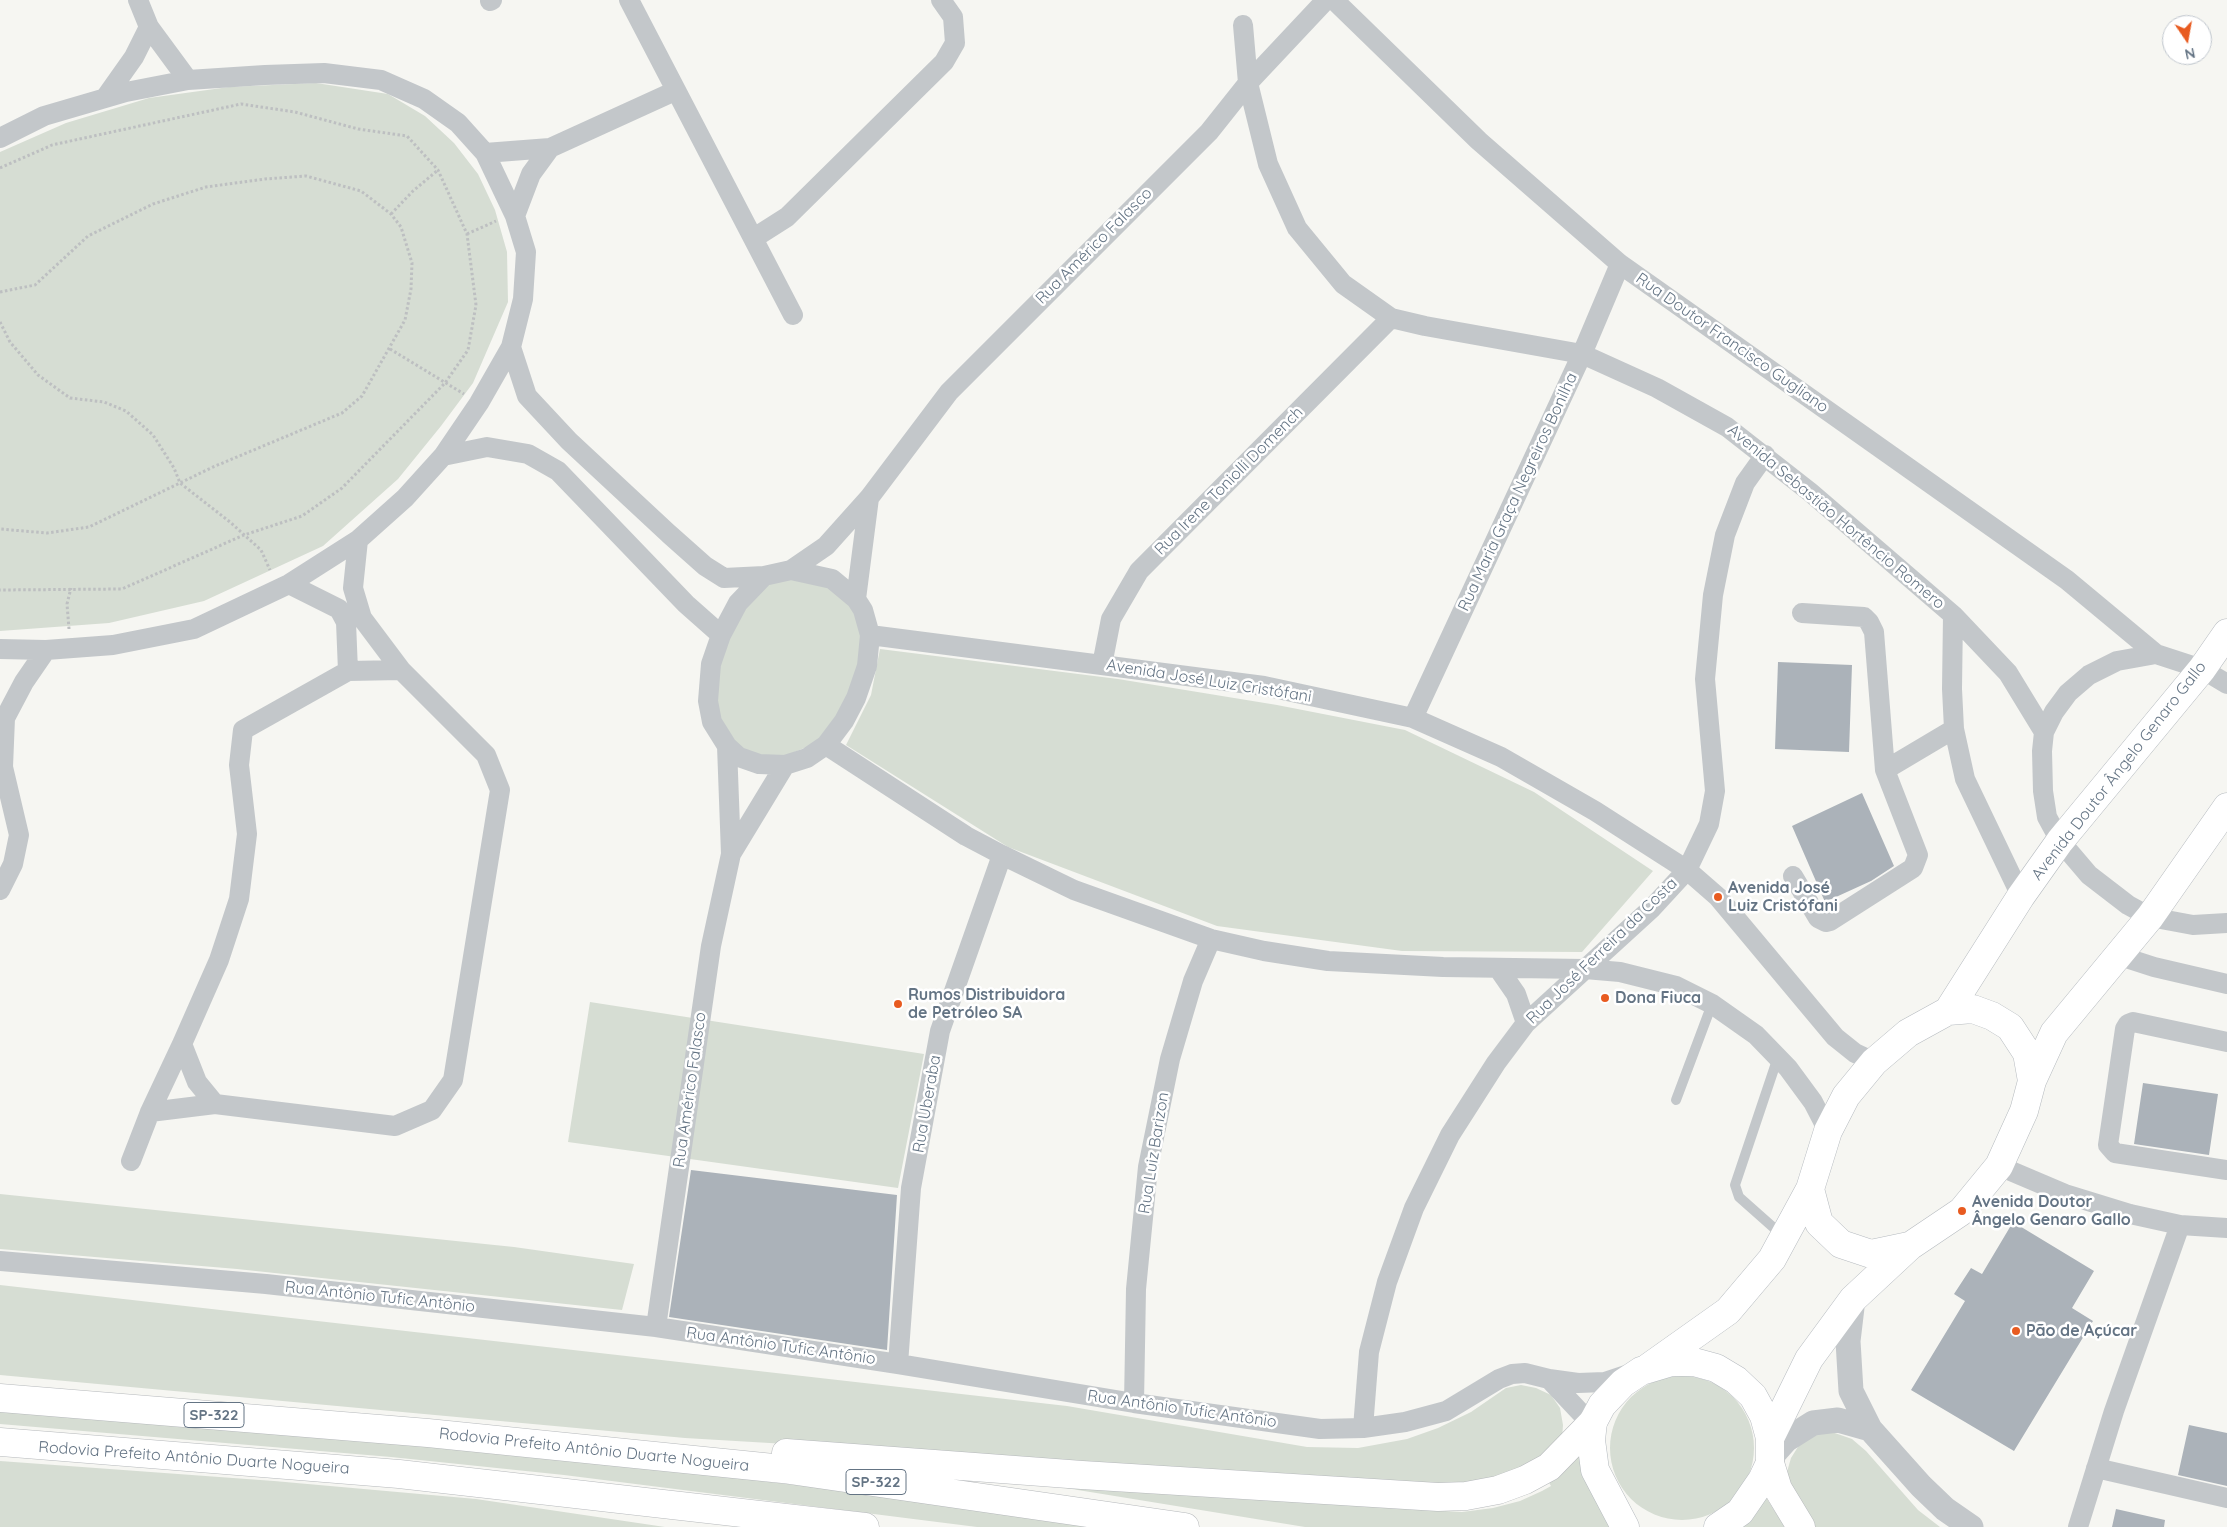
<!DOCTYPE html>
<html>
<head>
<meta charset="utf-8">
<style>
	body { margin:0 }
	#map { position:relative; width:2227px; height:1527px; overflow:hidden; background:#f6f6f2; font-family:Quicksand,sans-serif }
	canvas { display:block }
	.north { position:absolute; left:2162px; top:15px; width:50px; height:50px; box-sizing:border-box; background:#fff; border:1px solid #c1c7ce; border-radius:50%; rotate:168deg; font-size:14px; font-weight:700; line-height:20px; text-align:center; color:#647484 }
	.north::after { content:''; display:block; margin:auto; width:18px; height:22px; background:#e85b20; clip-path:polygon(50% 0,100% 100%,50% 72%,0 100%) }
</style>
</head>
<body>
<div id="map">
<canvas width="2227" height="1527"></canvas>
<div class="north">N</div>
</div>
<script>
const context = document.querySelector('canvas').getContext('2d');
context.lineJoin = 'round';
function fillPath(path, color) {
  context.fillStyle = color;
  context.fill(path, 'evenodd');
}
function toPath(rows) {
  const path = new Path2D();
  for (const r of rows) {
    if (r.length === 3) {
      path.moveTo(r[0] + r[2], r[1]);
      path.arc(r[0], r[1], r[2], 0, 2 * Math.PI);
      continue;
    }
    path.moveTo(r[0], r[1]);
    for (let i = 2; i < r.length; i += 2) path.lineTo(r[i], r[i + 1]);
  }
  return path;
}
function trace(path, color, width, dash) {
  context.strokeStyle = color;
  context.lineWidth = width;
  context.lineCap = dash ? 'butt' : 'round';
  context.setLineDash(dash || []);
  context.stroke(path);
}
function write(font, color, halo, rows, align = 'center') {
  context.font = font + ' Quicksand,sans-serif';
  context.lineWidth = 5;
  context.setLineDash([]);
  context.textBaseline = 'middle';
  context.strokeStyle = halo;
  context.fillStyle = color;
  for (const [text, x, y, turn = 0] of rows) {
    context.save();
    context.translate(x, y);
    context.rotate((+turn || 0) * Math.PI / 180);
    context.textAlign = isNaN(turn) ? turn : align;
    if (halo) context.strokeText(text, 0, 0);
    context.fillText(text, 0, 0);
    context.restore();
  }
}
fillPath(toPath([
	[316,83,388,94,425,116,454,143,478,174,495,210,507,252,508,302,473,383,441,426,398,479,323,546,204,601,109,623,0,631,0,152,66,123,149,98,229,87],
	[790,576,829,583,854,604,864,635,851,696,824,740,780,758,744,753,716,720,719,668,727,633,766,581],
	[880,649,1118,679,1277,705,1405,730,1534,792,1653,871,1582,952,1402,951,1217,926,1008,847,846,745,871,695],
	[590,1002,924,1054,898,1188,568,1142],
	[0,1194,514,1247,634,1264,622,1310,237,1269,0,1249],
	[0,1285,1067,1406,1307,1447,1358,1448,1407,1439,1438,1428,1471,1412,1506,1388,1521,1385,1536,1388,1551,1395,1560,1408,1563,1425,1562,1439,1550,1452,1503,1478,1448,1485,1310,1475,685,1438,0,1375],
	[1682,1448,72],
	[0,1409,569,1458,838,1490,1103,1527,977,1527,564,1475,391,1457,0,1424],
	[1832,1432,1852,1439,1866,1451,1918,1510,1940,1527,1815,1527,1790,1490,1787,1472,1791,1458,1801,1442,1814,1434],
	[1583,1451,1614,1527,1305,1527,992,1476,1179,1489,1180,1495,1462,1512,1493,1508,1520,1501,1542,1491,1551,1486,1548,1481],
	[0,1461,274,1481,476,1499,665,1527,0,1527],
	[1765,1496,1785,1527,1739,1527]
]), '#d6ddd3');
fillPath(toPath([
	[1778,662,1852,665,1849,752,1775,749],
	[1862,793,1894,866,1871,881,1825,902,1792,826],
	[2143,1083,2218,1094,2209,1155,2134,1144],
	[691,1170,897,1195,887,1350,669,1317],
	[2013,1222,2094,1271,2072,1308,2093,1321,2014,1451,1911,1390,1965,1301,1954,1294,1971,1268,1982,1274],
	[2189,1425,2227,1433,2227,1486,2178,1475],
	[2116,1509,2165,1520,2164,1527,2112,1527]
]), '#abb2b9');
const secondary = toPath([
	[1948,1011,1973,1009,1992,1016,2010,1027,2027,1053,2032,1081],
	[1810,1189,1819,1223,1841,1244,1871,1254,1909,1246],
	[1649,1367,1728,1311,1772,1259,1810,1189,1828,1131,1846,1096,1874,1062,1908,1033,1948,1011,2021,896,2060,841,2202,669,2227,633],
	[1770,1438,1809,1359,1853,1299,1910,1246,1962,1211,1999,1166,2024,1111,2032,1081,2054,1033,2150,917,2227,807],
	[1625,1527,1595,1470,1591,1440,1593,1422,1602,1405,1623,1383,1641,1371,1671,1362,1694,1362,1716,1368,1736,1380,1753,1396,1764,1416,1770,1438,1770,1463,1762,1480,1740,1512,1718,1527]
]);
const motorway = toPath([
	[0,1398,428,1433,783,1469,1185,1527],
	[0,1442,399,1474,865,1527],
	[786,1453,1082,1475,1438,1497,1466,1496,1498,1490,1525,1480,1549,1467,1593,1422],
	[1770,1463,1778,1489,1801,1527]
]);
trace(secondary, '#b5babf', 29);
trace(motorway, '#b6b9bc', 29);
trace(toPath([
	[0,168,52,145,241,104,295,112,358,129,407,136,438,170,467,234,476,305,468,350,445,383,342,488,302,516,244,535,122,589,0,590],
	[391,214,413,191,438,170],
	[467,234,496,221],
	[0,292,35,285,88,236,153,204,206,187,265,179,306,176,361,191,391,214,401,227,412,263,411,289,405,320,362,396,342,413,213,467,89,527,47,533,0,529],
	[0,322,10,342,38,375,70,398,104,402,126,411,153,435,174,468,180,483,230,522,261,550,270,570],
	[390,349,464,394],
	[69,629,67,604,71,588]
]), '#bdbfc1', 3, [2.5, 2.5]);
trace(toPath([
	[1778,1057,1735,1185,1739,1197,1783,1236],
	[1676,1100,1712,1004]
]), '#c3c7ca', 10);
trace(toPath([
	[138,0,149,27,188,80],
	[629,0,793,315],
	[1334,0,1479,141,1620,264,2067,580,2156,654],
	[490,1,492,0],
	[1243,25,1248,83,1268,164,1297,228,1343,284,1391,318,1425,326,1582,354,1657,388,1727,427,1810,492,1953,615,2008,673,2044,732],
	[105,98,134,57,149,27],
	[0,138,44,116,126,92,188,80,265,75,324,73,381,80,424,99,458,123,485,153,515,216,526,252,523,299,511,347,479,403,443,456,405,498,358,540,289,584,194,629,113,645,46,650,0,649],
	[485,153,550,148,675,91],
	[515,216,531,174,550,148],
	[754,238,787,217,944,62,955,43,953,17,941,0],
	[511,347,527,396,569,441,669,534,705,566,724,578,764,576],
	[443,456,487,447,528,454,558,471,686,604,721,635],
	[358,540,353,588,362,618,401,670],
	[791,570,826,546,869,498,949,392,1209,132,1248,83,1326,0],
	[791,570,832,579,856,599,863,610,870,635,867,666,856,698,844,721,826,745,807,758,785,765,759,764,739,757,727,746,712,722,708,701,711,664,721,635,738,603,764,576,791,570],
	[289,584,339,609,346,622,348,671],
	[856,599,869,498],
	[1802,613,1864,617,1869,622,1874,632,1885,770],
	[1953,615,1952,689,1954,729,1965,779,2021,896],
	[870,635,1264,686,1413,718,1501,757,1595,811,1687,870,1718,897,1835,1037,1855,1053,1874,1062],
	[1102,665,1111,619,1139,571,1391,318],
	[2227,684,2202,669,2156,654,2117,661,2089,675,2068,693,2054,712,2044,732,2042,751,2043,791,2047,817,2060,841,2089,875,2128,905,2150,917,2193,925,2227,923],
	[1413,718,1582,354,1620,264],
	[826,745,966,836,1002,855,1074,890,1211,939,1264,951,1328,961,1443,967,1585,969,1620,972,1676,986,1712,1004,1756,1035,1788,1068,1813,1102,1828,1131],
	[731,854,785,765],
	[1793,876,1818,918,1826,922,1830,921,1913,868,1918,855,1885,770,1954,729],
	[0,890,13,864,19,835,3,767,5,718,24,682,46,650],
	[2120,956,2154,967,2227,984],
	[1498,968,1516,994,1526,1023],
	[2227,1042,2133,1022,2128,1024,2125,1029,2108,1145,2115,1153,2227,1170],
	[150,1112,215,1104,395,1126,432,1110,453,1080,500,790,486,755,401,670,348,671,243,730,239,765,247,834,239,899,219,960,182,1044,197,1082,215,1104],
	[131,1161,150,1112,182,1044],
	[1999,1166,2065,1194,2130,1214,2180,1225,2227,1228],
	[0,1261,266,1284,656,1327,898,1364,1134,1403,1320,1429,1363,1428,1405,1422,1446,1411,1499,1379,1512,1374,1525,1373,1549,1379,1578,1383,1605,1382,1632,1373],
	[656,1327,711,946,731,854,727,746],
	[898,1364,911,1188,940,1031,1002,855],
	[1549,1379,1580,1412,1593,1422],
	[1134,1403,1136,1289,1148,1167,1170,1059,1193,981,1211,939],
	[1363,1428,1369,1352,1387,1282,1414,1208,1450,1135,1496,1063,1526,1023,1652,908,1687,870,1709,824,1715,791,1705,679,1713,595,1725,535,1745,483,1765,455],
	[2096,1468,2227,1498],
	[2078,1527,2114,1411,2180,1225]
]), '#c3c7ca', 20);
trace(toPath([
	[1853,1299,1848,1341,1851,1391,1870,1429,1921,1486,1945,1509,1971,1527],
	[1770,1458,1786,1440,1813,1423,1838,1420,1870,1429]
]), '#c3c7ca', 25);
trace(secondary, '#fff', 28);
trace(motorway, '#fff', 28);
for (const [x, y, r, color] of [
	[1718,897,5,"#e85b20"],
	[1605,998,5,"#e85b20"],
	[898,1004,5,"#e85b20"],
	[1962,1211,5,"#e85b20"],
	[2016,1331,5,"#e85b20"]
]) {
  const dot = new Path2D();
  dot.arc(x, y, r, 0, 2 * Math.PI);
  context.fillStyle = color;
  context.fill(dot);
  trace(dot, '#fff', 2);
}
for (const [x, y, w] of [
	[214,1415,60],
	[876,1482,60]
]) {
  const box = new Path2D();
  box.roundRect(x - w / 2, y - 12.5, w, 25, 4);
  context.fillStyle = '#fff';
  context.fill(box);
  trace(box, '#647484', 1);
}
write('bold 15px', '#647484', null, [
	["SP-322",214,1415],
	["SP-322",876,1482]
]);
write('16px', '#647484', '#fff', [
	["Rua Américo Falasco",1094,246,-45],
	["Rua Doutor Francisco Gugliano",1732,343,35],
	["Rua Irene Toniolli Domench",1229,481,-45],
	["Rua Maria Graça Negreiros Bonilha",1518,492,-65],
	["Avenida Sebastião Hortêncio Romero",1836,517,40],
	["Avenida José Luiz Cristófani",1209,681,9],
	["Avenida Doutor Ângelo Genaro Gallo",2119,771,-52],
	["Rua José Ferreira da Costa",1602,951,-44],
	["Rua Américo Falasco",690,1090,-82],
	["Rua Uberaba",927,1104,-80],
	["Rua Luiz Barizon",1154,1153,-81],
	["Rua Antônio Tufic Antônio",380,1297,6],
	["Rua Antônio Tufic Antônio",781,1346,8],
	["Rua Antônio Tufic Antônio",1182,1409,8],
	["Rodovia Prefeito Antônio Duarte Nogueira",594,1450,6],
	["Rodovia Prefeito Antônio Duarte Nogueira",194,1458,4]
]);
write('bold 16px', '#647484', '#fff', [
	["Avenida José",1728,888],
	["Luiz Cristófani",1728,906],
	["Rumos Distribuidora",908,995],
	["de Petróleo SA",908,1013],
	["Dona Fiuca",1615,998],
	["Avenida Doutor",1972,1202],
	["Ângelo Genaro Gallo",1972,1220],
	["Pão de Açúcar",2026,1331]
], 'left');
</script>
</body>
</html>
